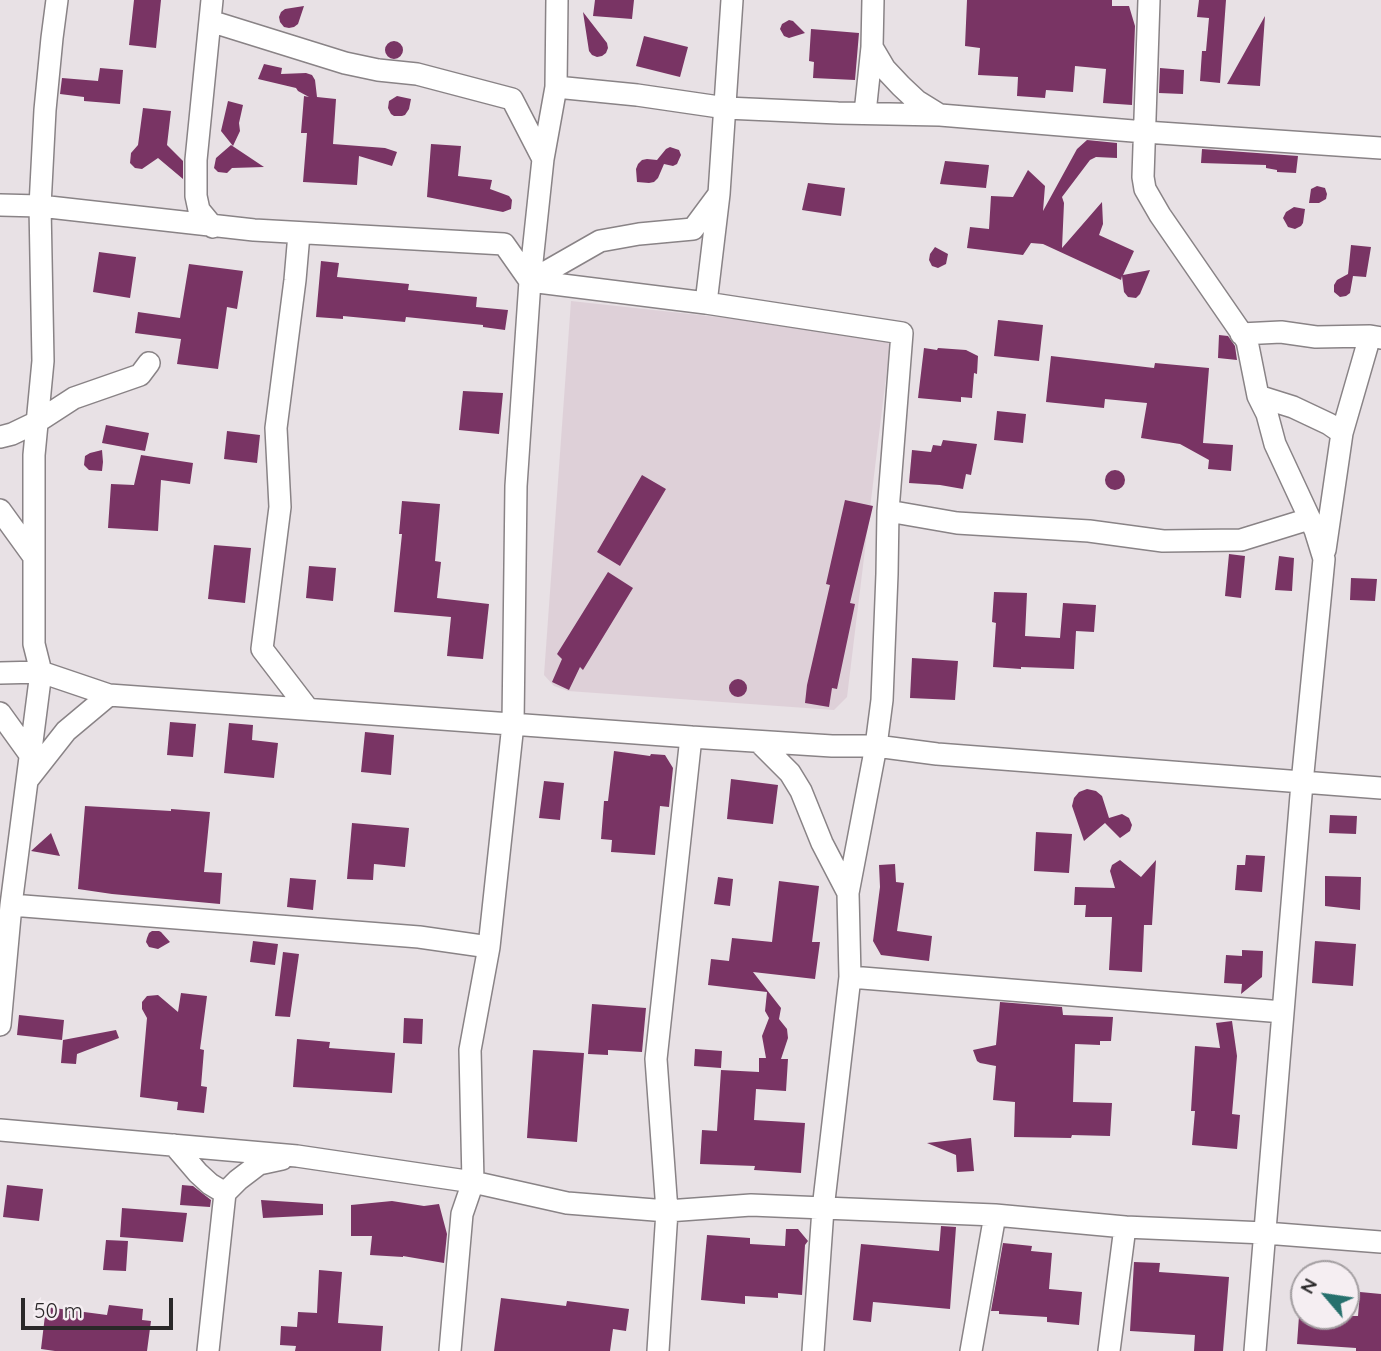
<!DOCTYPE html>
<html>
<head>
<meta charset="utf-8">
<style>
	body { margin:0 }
	#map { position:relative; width:1381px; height:1351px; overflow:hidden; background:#e8e1e5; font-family:Quicksand,sans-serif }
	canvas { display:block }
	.north { position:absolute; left:1290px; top:1260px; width:70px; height:70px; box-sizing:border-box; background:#f5eef2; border:2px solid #a49fa2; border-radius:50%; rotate:299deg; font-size:19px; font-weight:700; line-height:28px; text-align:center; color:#2a2829 }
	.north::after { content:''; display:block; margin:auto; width:24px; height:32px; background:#26706d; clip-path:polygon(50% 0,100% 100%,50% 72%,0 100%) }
	.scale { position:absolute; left:21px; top:1298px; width:152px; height:32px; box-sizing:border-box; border:4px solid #2a2829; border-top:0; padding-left:9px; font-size:21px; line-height:24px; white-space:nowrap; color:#2a2829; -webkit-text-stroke:5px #f5eef2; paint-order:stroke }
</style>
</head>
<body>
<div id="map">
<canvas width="1381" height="1351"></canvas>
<div class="north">N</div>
<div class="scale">50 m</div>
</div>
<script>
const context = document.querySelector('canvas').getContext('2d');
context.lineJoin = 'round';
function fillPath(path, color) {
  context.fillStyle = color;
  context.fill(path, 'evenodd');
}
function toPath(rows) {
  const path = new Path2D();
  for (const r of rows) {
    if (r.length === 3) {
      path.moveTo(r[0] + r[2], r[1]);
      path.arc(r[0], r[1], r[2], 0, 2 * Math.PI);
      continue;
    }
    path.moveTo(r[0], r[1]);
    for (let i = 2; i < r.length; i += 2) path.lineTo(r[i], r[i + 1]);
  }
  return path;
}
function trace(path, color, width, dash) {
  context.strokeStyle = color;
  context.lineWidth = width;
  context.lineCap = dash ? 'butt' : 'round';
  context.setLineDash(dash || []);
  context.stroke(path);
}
fillPath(toPath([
	[571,301,891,336,847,697,834,710,568,691,554,686,544,675]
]), '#ded0d8');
fillPath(toPath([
	[134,0,161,0,156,48,129,45],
	[595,0,634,0,632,19,593,16],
	[967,0,1112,0,1112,6,1129,6,1135,26,1132,105,1103,103,1106,69,1075,66,1073,92,1046,90,1045,98,1017,96,1018,77,978,75,980,48,965,46],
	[1199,0,1226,0,1220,83,1200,81,1202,51,1206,51,1209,18,1197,17],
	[304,6,298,24,294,27,289,28,284,27,280,22,279,17,281,12,285,9],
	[583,12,607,43,608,48,606,53,602,56,597,57,592,55,589,51],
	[1265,16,1260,86,1227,84],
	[789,20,793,21,805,33,789,38,784,36,780,29,782,24],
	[811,29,859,33,855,80,813,78,814,62,809,61],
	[644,36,688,47,680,77,636,66],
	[394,50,9],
	[264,64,282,68,281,74,306,73,312,75,315,80,317,97,336,99,333,144,385,148,397,152,392,166,359,156,357,185,303,182,307,133,301,133,304,96,309,97,298,91,296,88,258,79],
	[100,68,123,70,120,104,84,101,84,97,60,94,62,78,98,81],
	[1160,68,1184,70,1183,94,1159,93],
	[397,96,411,99,409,109,405,115,402,116,394,116,391,114,388,108,389,101],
	[228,101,243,105,239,123,240,131,233,146,221,131],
	[143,108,171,111,167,145,183,161,183,179,158,158,142,169,135,168,130,163,131,153,138,145],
	[1087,140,1117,143,1117,158,1096,157,1090,160,1062,197,1064,203,1062,248,1102,202,1103,224,1099,235,1134,251,1123,275,1150,270,1140,294,1136,298,1128,297,1124,292,1122,276,1121,280,1043,244,1031,243,1023,255,967,248,970,227,989,229,991,196,1013,197,1028,170,1045,186,1043,211,1077,149],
	[431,144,461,146,458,176,492,180,490,189,509,196,512,200,511,209,503,212,427,197],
	[231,145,264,167,232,168,227,173,218,172,214,168,216,158],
	[670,147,679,150,681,155,677,164,673,166,664,164,658,178,654,182,649,183,637,182,636,169,638,164,642,160,647,159,657,160,666,149],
	[1202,149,1298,156,1296,173,1277,172,1277,170,1266,168,1266,165,1201,163],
	[945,161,989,165,986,188,940,184],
	[808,183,845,188,841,216,802,210],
	[1317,186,1325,188,1327,194,1326,199,1319,203,1309,203,1311,189],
	[1294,207,1305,209,1303,223,1301,226,1295,229,1288,227,1283,218,1286,212],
	[1351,245,1371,247,1366,277,1353,276,1350,293,1346,296,1340,297,1334,292,1334,285,1337,280,1348,274],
	[935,247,948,254,946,264,938,268,932,266,929,260,930,254],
	[99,252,136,257,130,298,93,292],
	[321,261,339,263,337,277,409,284,408,290,477,297,476,307,508,310,505,330,483,327,483,325,406,317,405,322,343,316,343,319,316,317],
	[189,264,243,271,237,309,227,307,218,369,177,364,181,339,135,333,138,312,180,318],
	[998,320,1043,325,1039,361,994,356],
	[1219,335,1228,336,1235,346,1237,360,1218,358],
	[924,348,937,350,938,348,966,350,978,356,977,374,974,373,972,398,961,397,961,402,918,398],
	[1051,356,1154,368,1155,363,1209,368,1203,443,1233,445,1231,471,1208,469,1209,460,1180,444,1141,438,1147,403,1105,399,1104,408,1046,402],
	[463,391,503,393,499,434,459,430],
	[997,411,1026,414,1023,443,994,440],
	[106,425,149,433,145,451,102,443],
	[227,431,260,435,257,463,224,459],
	[943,440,977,444,971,475,966,474,963,489,940,485,909,483,912,450,931,452,933,445,941,446],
	[102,450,103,462,102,471,89,470,84,465,85,456,90,453],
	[141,455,193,463,190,484,161,480,158,531,108,528,111,484,134,485],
	[1115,480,10],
	[642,475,666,489,620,566,597,552],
	[845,500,873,506,850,603,855,604,837,689,832,688,829,707,805,703,807,685,830,585,826,584],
	[402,501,440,504,435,561,441,562,437,598,489,604,483,659,447,656,451,617,394,612,402,534,399,534],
	[214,545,251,548,245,603,208,599],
	[1229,554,1245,556,1241,598,1225,596],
	[1279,556,1294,558,1292,591,1275,590],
	[309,566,336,568,333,601,306,598],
	[608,572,633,588,583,670,580,667,569,690,552,682,562,659,557,654],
	[1351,578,1377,579,1375,601,1350,600],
	[994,592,1027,593,1025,636,1060,638,1063,603,1096,605,1094,632,1076,631,1074,669,1021,667,1021,669,993,667,996,623,992,622],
	[912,658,958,661,955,700,910,698],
	[738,688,9],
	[170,722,196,724,193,757,167,755],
	[229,723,253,725,252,740,278,743,274,778,224,773],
	[365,732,394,735,391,775,361,772],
	[614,751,650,756,651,754,665,755,673,768,669,807,660,806,655,855,611,852,612,840,601,839,604,801,608,801],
	[731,779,778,785,773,824,727,819],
	[544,781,564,783,560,820,539,818],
	[1087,789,1096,791,1102,796,1109,818,1122,814,1129,818,1132,825,1130,831,1120,838,1105,823,1084,841,1072,806,1074,798,1079,792],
	[85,806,171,811,171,809,210,812,204,872,222,873,220,904,112,894,78,889],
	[1330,815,1357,816,1356,834,1329,833],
	[352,823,409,828,405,867,374,864,373,880,347,879],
	[1036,832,1072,834,1069,873,1034,871],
	[51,833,60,856,31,851],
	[1246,855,1265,856,1262,892,1235,890,1237,865,1245,865],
	[1120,860,1141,877,1156,860,1152,925,1144,925,1142,972,1109,970,1112,917,1085,917,1086,905,1074,905,1075,887,1115,888,1110,871,1112,865],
	[895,864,896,882,904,883,897,931,932,936,929,961,881,955,873,941,880,887,879,865],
	[1325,876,1361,877,1360,910,1325,906],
	[718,877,733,879,730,906,714,904],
	[290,878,316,880,313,910,287,907],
	[779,881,819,886,812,942,820,942,815,979,753,972,781,1008,779,1019,787,1029,788,1038,781,1059,788,1059,786,1091,756,1089,754,1120,805,1123,801,1173,754,1170,755,1166,700,1164,702,1130,717,1131,721,1070,759,1072,759,1058,766,1058,762,1036,769,1018,765,1011,767,992,708,985,711,959,729,961,732,938,772,942],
	[152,931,159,931,161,932,170,942,158,949,149,947,146,942,147,938,149,933],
	[253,941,278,944,275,965,250,962],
	[1315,941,1356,944,1353,986,1312,983],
	[1242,950,1263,951,1262,977,1241,994,1242,984,1224,983,1226,955,1242,956],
	[283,952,299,954,290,1017,275,1016],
	[181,993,207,996,200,1049,204,1050,201,1086,207,1087,204,1113,177,1110,178,1102,140,1097,147,1018,142,1009,142,1002,147,996,158,995,178,1012],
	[1000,1002,1062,1007,1063,1015,1113,1017,1111,1041,1100,1041,1100,1045,1075,1044,1073,1102,1112,1103,1110,1136,1072,1135,1071,1138,1014,1137,1015,1102,993,1100,996,1066,980,1063,977,1061,973,1050,996,1045],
	[592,1004,646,1008,642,1052,608,1050,608,1055,588,1054],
	[19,1015,64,1020,62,1040,17,1035],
	[404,1018,423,1019,422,1044,403,1043],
	[1232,1021,1237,1056,1232,1114,1240,1115,1237,1149,1192,1145,1195,1111,1191,1111,1195,1046,1220,1048,1216,1023],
	[116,1030,119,1038,77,1054,76,1064,61,1063,63,1040],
	[297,1039,330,1042,329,1048,395,1053,392,1093,293,1087],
	[695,1049,722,1051,721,1068,694,1066],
	[533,1050,584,1053,577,1142,527,1138],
	[971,1138,974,1171,957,1172,956,1155,927,1143],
	[7,1185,43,1189,39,1221,3,1217],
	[182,1185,193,1186,211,1200,210,1207,180,1205],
	[261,1200,323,1204,323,1215,263,1218],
	[392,1201,424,1206,439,1204,447,1234,444,1263,403,1256,403,1257,370,1255,372,1236,351,1236,351,1205],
	[122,1208,187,1213,183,1242,120,1237],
	[941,1226,956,1227,950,1309,873,1302,871,1322,853,1320,861,1244,939,1251],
	[786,1229,798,1229,808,1241,805,1245,802,1295,778,1293,778,1298,745,1296,745,1304,701,1300,707,1235,750,1238,750,1244,785,1246],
	[106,1240,128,1241,126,1271,103,1270],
	[1003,1243,1032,1246,1031,1251,1052,1253,1049,1289,1082,1292,1079,1325,1047,1322,1047,1317,999,1314,999,1311,991,1311],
	[1134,1262,1160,1263,1159,1272,1229,1277,1223,1351,1194,1351,1195,1335,1130,1331],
	[319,1270,342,1272,338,1323,383,1326,381,1351,295,1351,296,1346,280,1345,281,1326,297,1327,298,1312,317,1313],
	[1360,1292,1381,1294,1381,1351,1356,1351,1356,1348,1297,1344,1299,1316,1358,1316],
	[501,1298,566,1306,567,1301,629,1309,626,1331,613,1329,610,1351,494,1351],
	[109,1305,143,1309,142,1320,151,1321,147,1351,55,1351,41,1349,46,1307,107,1315]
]), '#793464');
const street = toPath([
	[212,0,196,160,196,196,199,210,213,227],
	[1149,0,1143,177,1145,189,1160,215,1247,341,1258,396,1267,414,1275,444,1315,530,1324,559,1302,783,1255,1351],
	[210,21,345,63,378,70,417,74,512,99,543,159],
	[872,47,885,69,901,86,917,101,938,114],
	[556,87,637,95,726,108,838,113,940,115,1145,132,1381,148],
	[865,113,872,47,873,0],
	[0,205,40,206,254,230,504,244,530,281,706,303,902,333,888,511,887,574,882,700,876,746,848,893,850,977,823,1209,813,1351],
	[299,234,295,280,276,428,280,507,262,649,308,709],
	[530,281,600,241,639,234,693,229,719,194],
	[706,303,719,194,732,0],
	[1241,334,1281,332,1316,337,1370,336,1381,338],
	[1258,396,1293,407,1329,424,1342,433],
	[0,437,12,434,37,422,74,398,140,375,149,363],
	[0,510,34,557],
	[888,511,957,523,1089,531,1163,541,1241,540,1309,519],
	[1325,550,1342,433,1370,336],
	[0,673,41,672,109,695,691,737,832,746,876,746,937,754,1381,788],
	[0,713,31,756],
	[759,742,790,773,801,791,822,843,848,893],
	[29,778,66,731,109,695],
	[11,905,419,937,489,947],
	[850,977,1283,1012],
	[0,1025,11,905,41,672,34,644,34,455,43,361,40,206,45,110,52,38,57,0],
	[0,1130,297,1156,473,1182,567,1203,667,1211,751,1205,995,1215,1125,1227,1265,1233,1381,1242],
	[174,1145,198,1173,210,1184,225,1193,208,1351],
	[225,1193,238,1180,259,1164,282,1159],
	[450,1351,462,1214,473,1182,470,1050,489,947,513,724,516,486,530,281,543,159,556,87,557,0],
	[658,1351,667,1211,656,1059,691,737],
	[971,1351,995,1215],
	[1109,1351,1125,1227]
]);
trace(street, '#898386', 24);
trace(street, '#fff', 21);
</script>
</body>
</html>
